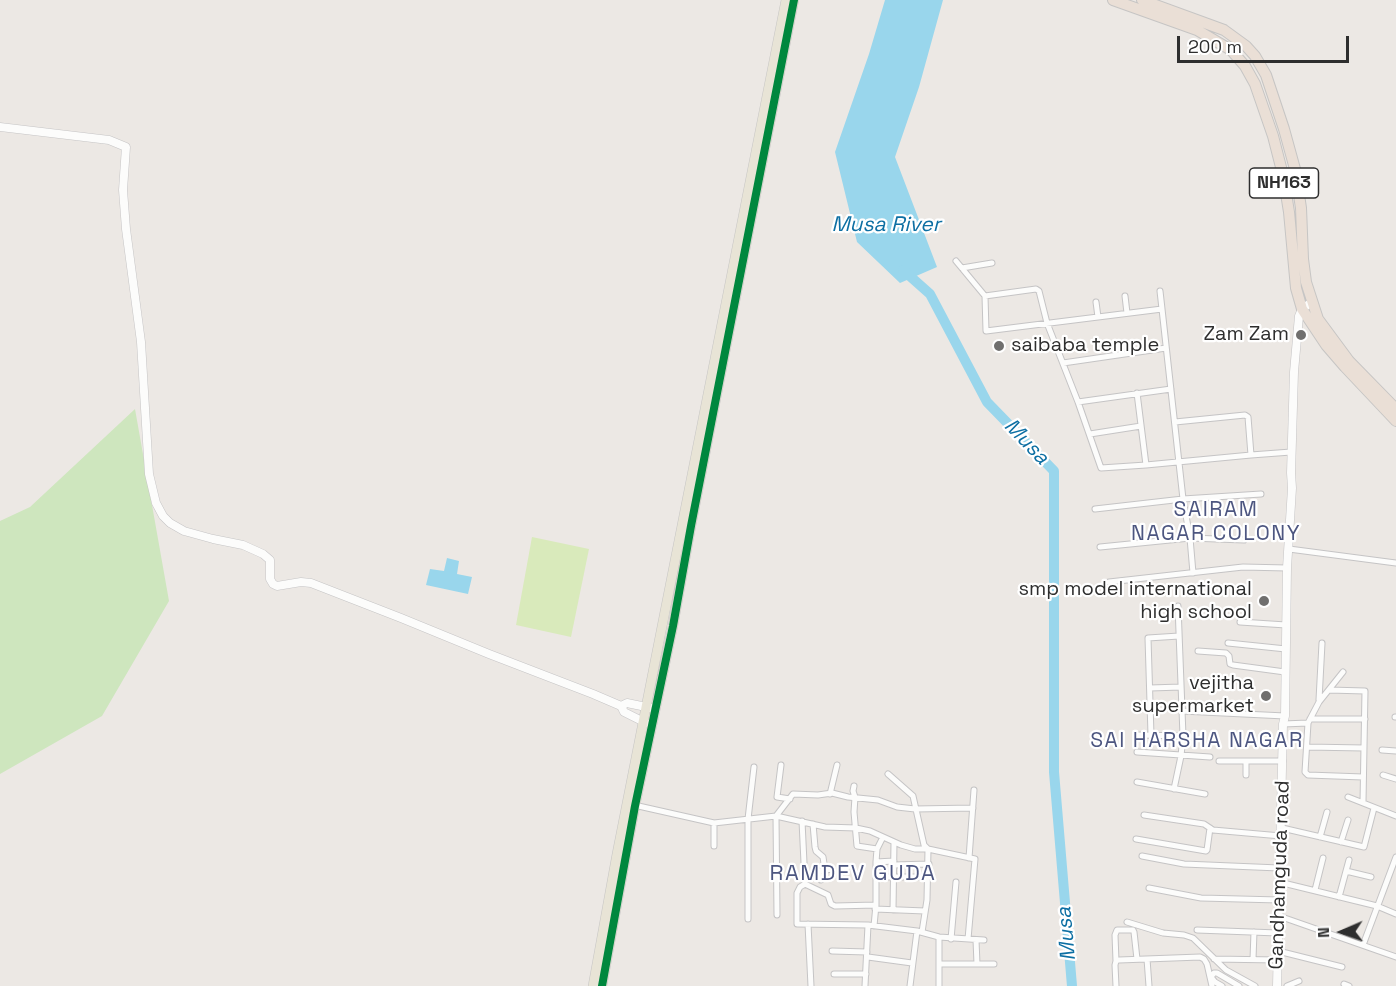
<!DOCTYPE html>
<html>
<head>
<meta charset="utf-8">
<style>
	body { margin:0 }
	#map { position:relative; width:1396px; height:986px; overflow:hidden; background:#ece8e4; font-family:"Space Grotesk",sans-serif }
	canvas { display:block }
	.north { position:absolute; left:1312px; top:902px; width:60px; height:60px; -webkit-text-stroke:4px #fff; paint-order:stroke; rotate:268deg; font-size:16px; font-weight:700; line-height:24px; text-align:center; color:#2e2e2e }
	.north::after { content:''; display:block; margin:auto; width:21px; height:27px; background:#2e2e2e; clip-path:polygon(50% 0,100% 100%,50% 72%,0 100%) }
	.scale { position:absolute; left:1177px; top:36px; width:172px; height:27px; box-sizing:border-box; border:3px solid #2e2e2e; border-top:0; padding-left:8px; font-size:18px; line-height:21px; white-space:nowrap; color:#2e2e2e; -webkit-text-stroke:4px #fff; paint-order:stroke }
</style>
</head>
<body>
<div id="map">
<canvas width="1396" height="986"></canvas>
<div class="north">N</div>
<div class="scale">200 m</div>
</div>
<script>
const context = document.querySelector('canvas').getContext('2d');
context.lineJoin = 'round';
function fillPath(path, color) {
  context.fillStyle = color;
  context.fill(path, 'evenodd');
}
function toPath(rows) {
  const path = new Path2D();
  for (const r of rows) {
    path.moveTo(r[0], r[1]);
    for (let i = 2; i < r.length; i += 2) path.lineTo(r[i], r[i + 1]);
  }
  return path;
}
function trace(path, color, width, dash) {
  context.strokeStyle = color;
  context.lineWidth = width;
  context.lineCap = dash ? 'butt' : 'round';
  context.setLineDash(dash || []);
  context.stroke(path);
}
function write(font, color, halo, rows, align = 'center') {
  context.font = font + ' "Space Grotesk",sans-serif';
  context.lineWidth = 4.5;
  context.setLineDash([]);
  context.textBaseline = 'middle';
  context.strokeStyle = halo;
  context.fillStyle = color;
  for (const [text, x, y, turn = 0] of rows) {
    context.save();
    context.translate(x, y);
    context.rotate((+turn || 0) * Math.PI / 180);
    context.textAlign = isNaN(turn) ? turn : align;
    if (halo) context.strokeText(text, 0, 0);
    context.fillText(text, 0, 0);
    context.restore();
  }
}
fillPath(toPath([
	[135,409,169,601,102,716,0,774,0,521,30,507]
]), '#cee6be');
fillPath(toPath([
	[532,537,589,549,571,637,516,625]
]), '#d9eabb');
fillPath(toPath([
	[885,0,943,0,919,87,895,157,937,267,900,283,857,242,835,152,869,54],
	[447,558,459,561,457,574,472,577,468,594,426,585,430,569,444,571]
]), '#99d6ec');
trace(toPath([
	[903,270,930,294,987,402,1054,471,1054,772,1072,986]
]), '#99d6ec', 10);
const street = toPath([
	[956,261,985,296,986,331,1162,309,1183,499,1190,538,1193,573],
	[962,268,992,263],
	[1160,291,1162,309],
	[985,296,1036,289,1039,291,1047,323,1078,402,1101,468,1146,465,1251,455,1291,452],
	[1125,296,1127,313],
	[1096,302,1098,317],
	[1063,363,1166,348],
	[1137,393,1146,465],
	[1078,402,1171,389],
	[1175,422,1245,415,1248,417,1251,455],
	[1090,434,1141,426],
	[1095,509,1183,499,1261,494],
	[1100,547,1190,538,1244,540],
	[1289,549,1396,563],
	[1109,582,1243,567,1287,568],
	[1240,622,1286,625],
	[1228,643,1286,649],
	[1198,651,1226,653,1229,656,1230,664,1233,665,1285,672],
	[1343,672,1319,702,1308,723,1305,772,1308,775,1363,777],
	[1150,688,1181,687],
	[1329,690,1365,691,1363,802],
	[1319,700,1322,643],
	[1182,711,1285,716],
	[1395,717,1396,717],
	[1310,719,1365,719],
	[1283,724,1308,723],
	[1139,735,1183,736],
	[1151,735,1148,638,1179,636],
	[1307,747,1364,748],
	[1382,750,1396,751],
	[1137,752,1210,757],
	[1219,761,1283,761],
	[781,765,777,797,790,799],
	[888,774,913,796,924,845,928,849,927,900,922,932],
	[1246,775,1246,761],
	[1383,775,1396,779],
	[1137,782,1205,794],
	[854,786,853,791,855,797,854,812,857,846,877,849],
	[1174,789,1181,756,1183,736,1178,606],
	[830,794,837,765],
	[1348,797,1396,816],
	[634,805,714,823,776,816,825,827,856,828,870,831,901,845,915,849,928,849,975,859,968,939],
	[1144,815,1204,824,1213,830,1281,836],
	[802,821,805,884,828,895,831,904,835,906,876,905],
	[813,824,815,847,816,851,823,857,825,870],
	[1282,828,1364,847,1374,808],
	[1320,837,1327,812],
	[1136,839,1206,851,1207,850,1210,828],
	[1341,842,1348,820],
	[714,846,714,823],
	[1142,856,1184,864,1279,868],
	[969,858,974,790],
	[876,862,894,861],
	[894,865,929,864],
	[1346,871,1371,877],
	[876,877,928,877],
	[821,880,820,871,832,869],
	[1279,882,1377,906,1396,914],
	[805,884,800,887,797,893,797,924,868,925,917,931,939,937,984,940],
	[1149,888,1201,898,1279,900],
	[1315,890,1323,858],
	[1339,897,1349,860],
	[875,909,925,911],
	[893,910,894,842],
	[777,915,776,816,793,794,818,795,832,793,848,797,878,800,897,807,915,809,973,808],
	[1279,916,1396,957],
	[748,919,748,819,754,767],
	[1127,922,1163,933,1184,935,1193,938,1226,970,1255,986],
	[808,924,811,986],
	[874,926,876,905,876,862,877,849,883,837],
	[1197,930,1278,933],
	[951,939,956,882],
	[976,940,977,964],
	[1363,945,1396,857],
	[832,951,867,952],
	[1278,951,1342,967],
	[868,957,912,963],
	[1147,959,1149,986],
	[1214,959,1277,960],
	[1253,959,1254,932],
	[1116,961,1115,935,1117,930,1133,930,1134,932,1137,959],
	[939,964,994,964],
	[834,974,866,974],
	[1344,984,1349,986],
	[865,986,868,925],
	[910,986,917,931],
	[939,986,939,937],
	[1116,986,1115,965,1116,961,1119,960,1200,957,1204,959,1207,964,1212,986],
	[1222,986,1215,982,1211,977,1214,973,1217,973,1239,986],
	[1287,986,1299,981]
]);
const secondary = toPath([
	[0,127,109,140,126,147,123,190,126,229,141,342,149,474,156,503,163,516,170,523,184,531,213,539,243,545,263,554,270,560,270,579,273,584,277,586,301,582,311,583,401,618,489,654,593,694,621,706,624,712,646,723],
	[621,706,627,703,651,708],
	[1277,986,1283,724,1285,716,1287,568,1292,488,1291,473,1294,372,1299,316,1302,309,1312,302]
]);
const primary = toPath([
	[593,986,617,854,786,0],
	[602,986,635,806,673,626,691,526,794,0]
]);
const highway = toPath([
	[1113,0,1197,30,1231,50,1245,66,1255,84,1273,136,1283,175,1289,212,1296,288,1302,309,1326,345,1345,367,1396,421],
	[1142,0,1224,30,1246,46,1255,56,1266,75,1284,129,1295,169,1301,208,1303,259,1306,282,1318,319,1349,361,1396,409]
]);
trace(street, '#c5c4c5', 7);
trace(secondary, '#c5c4c5', 9);
trace(primary, '#c6c5c4', 10);
trace(highway, '#c6c5c4', 12);
trace(street, '#fcfcfb', 5);
trace(secondary, '#fcfcfb', 8);
trace(primary, '#e8e4d6', 9);
trace(highway, '#eadfd6', 10);
trace(toPath([
	[602,986,635,806,673,626,691,526,794,0]
]), '#00873e', 8);
for (const [x, y, r, color] of [
	[1301,335,6,"#706f6e"],
	[999,346,6,"#706f6e"],
	[1264,601,6,"#706f6e"],
	[1266,696,6,"#706f6e"]
]) {
  const dot = new Path2D();
  dot.arc(x, y, r, 0, 2 * Math.PI);
  context.fillStyle = color;
  context.fill(dot);
  trace(dot, '#fff', 2);
}
for (const [x, y, w] of [
	[1284,183,69]
]) {
  const box = new Path2D();
  box.roundRect(x - w / 2, y - 15, w, 30, 4.5);
  context.fillStyle = '#fff';
  context.fill(box);
  trace(box, '#2e2e2e', 1.5);
}
write('bold 18px', '#2e2e2e', null, [
	["NH163",1284,183]
]);
write('20px', '#2e2e2e', '#fff', [
	["Zam Zam",1289,335],
	["saibaba temple",1011,346,"left"],
	["smp model international",1252,590],
	["high school",1252,613],
	["vejitha",1254,684],
	["supermarket",1254,707]
], 'right');
write('20px', '#2e2e2e', '#fff', [
	["Gandhamguda road",1280,875,-88]
]);
write('italic 21px', '#0d6fa3', '#fff', [
	["Musa River",886,225],
	["Musa",1026,442,46],
	["Musa",1067,934,-95]
]);
context.letterSpacing = '1.5px';
write('21px', '#4d5680', '#fff', [
	["SAIRAM",1216,510],
	["NAGAR COLONY",1216,534],
	["SAI HARSHA NAGAR",1197,741]
]);
context.letterSpacing = '0px';
context.letterSpacing = '1.5px';
write('22px', '#4d5680', '#fff', [
	["RAMDEV GUDA",853,874]
]);
context.letterSpacing = '0px';
</script>
</body>
</html>
